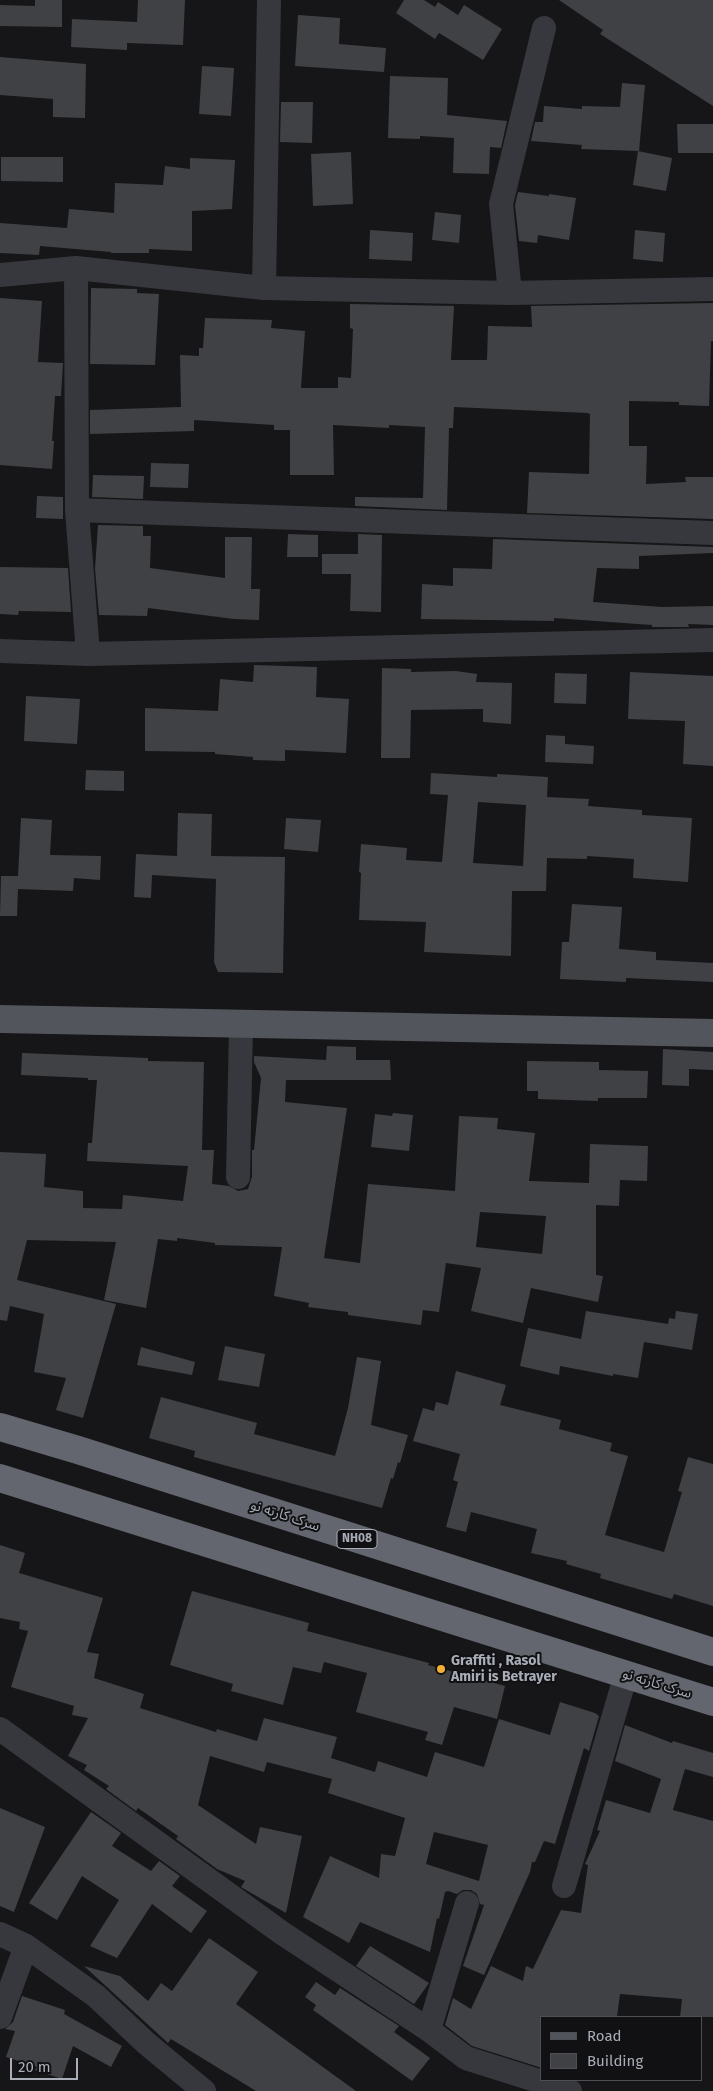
<!DOCTYPE html>
<html>
<head>
<meta charset="utf-8">
<style>
	body { margin:0 }
	#map { position:relative; width:713px; height:2091px; overflow:hidden; background:#161618; font-family:"Fira Sans",sans-serif }
	canvas { display:block }
	.legend { position:absolute; left:540px; top:2016px; width:162px; height:65px; box-sizing:border-box; background:#111113; border:1px solid #4d4f55; margin:0; padding:6px 9px; list-style:none; font-size:15px; color:#a8adb8 }
	.legend li { display:flex; align-items:center; gap:10px; height:25px }
	.legend b { width:25px; border:1px solid #4d4f55 }
	.scale { position:absolute; left:10px; top:2058px; width:68px; height:22px; box-sizing:border-box; border:2px solid #a8adb8; border-top:0; padding-left:6px; font-size:15px; line-height:18px; white-space:nowrap; color:#a8adb8; -webkit-text-stroke:4px #111113; paint-order:stroke }
</style>
</head>
<body>
<div id="map">
<canvas width="713" height="2091"></canvas>
<ul class="legend">
<li><b style="height:6px;background:#53555c"></b>Road</li>
<li><b style="height:14px;background:#404145"></b>Building</li>
</ul>
<div class="scale">20 m</div>
</div>
<script>
const context = document.querySelector('canvas').getContext('2d');
context.lineJoin = 'round';
function fillPath(path, color) {
  context.fillStyle = color;
  context.fill(path, 'evenodd');
}
function toPath(rows) {
  const path = new Path2D();
  for (const r of rows) {
    path.moveTo(r[0], r[1]);
    for (let i = 2; i < r.length; i += 2) path.lineTo(r[i], r[i + 1]);
  }
  return path;
}
function trace(path, color, width, dash) {
  context.strokeStyle = color;
  context.lineWidth = width;
  context.lineCap = dash ? 'butt' : 'round';
  context.setLineDash(dash || []);
  context.stroke(path);
}
function write(font, color, halo, rows, align = 'center') {
  context.font = font + ' "Fira Sans","Noto Sans Arabic",sans-serif';
  context.lineWidth = 4;
  context.setLineDash([]);
  context.textBaseline = 'middle';
  context.strokeStyle = halo;
  context.fillStyle = color;
  for (const [text, x, y, turn = 0] of rows) {
    context.save();
    context.translate(x, y);
    context.rotate((+turn || 0) * Math.PI / 180);
    context.textAlign = isNaN(turn) ? turn : align;
    if (halo) context.strokeText(text, 0, 0);
    context.fillText(text, 0, 0);
    context.restore();
  }
}
fillPath(toPath([
	[35,0,62,0,62,27,0,26,0,5,35,6],
	[138,0,185,0,183,45,127,43,127,50,71,47,72,19,137,22],
	[404,0,424,0,435,7,438,2,458,15,464,5,502,29,483,60,439,33,435,39,396,13],
	[559,0,713,0,713,106,600,34,603,30],
	[298,15,340,18,339,44,386,48,384,72,295,66],
	[0,57,86,64,85,118,53,117,53,99,0,95],
	[202,66,234,68,231,116,199,114],
	[390,76,448,78,447,115,507,121,501,148,490,147,489,174,453,173,454,138,420,136,420,139,388,138],
	[622,83,645,85,639,151,581,149,582,145,531,141,535,122,543,122,544,106,582,109,582,106,620,107],
	[281,102,313,102,312,143,280,142],
	[677,124,713,124,713,153,678,153],
	[638,151,672,158,666,191,633,185],
	[351,152,353,204,313,206,311,154],
	[1,157,63,157,63,182,1,181],
	[190,158,235,160,232,209,192,211,192,251,149,249,149,253,111,253,111,252,40,246,39,255,0,253,0,223,67,228,69,209,114,213,115,183,163,185,165,166,190,169],
	[518,192,549,196,549,194,576,198,569,240,538,235,537,243,519,241,515,205],
	[435,212,461,215,459,243,432,240],
	[370,230,413,233,412,261,369,259],
	[635,230,665,233,663,262,633,259],
	[91,288,137,289,137,293,159,294,155,365,90,364],
	[0,298,42,301,38,362,63,363,61,396,55,396,52,441,54,441,52,469,0,465],
	[713,303,713,341,711,341,709,406,679,405,679,402,629,401,629,446,647,446,646,484,686,482,685,477,713,477,713,519,527,513,529,472,589,474,590,414,587,413,454,407,453,428,449,428,447,510,355,506,355,497,423,498,425,427,389,425,389,428,333,425,334,475,290,475,290,430,274,430,274,425,194,420,194,431,90,434,90,410,181,407,180,355,199,356,199,348,203,348,205,318,272,320,271,328,305,331,301,388,338,388,338,377,351,378,353,329,350,328,350,304,454,306,451,360,487,360,488,326,532,327,531,306],
	[151,463,189,464,188,488,150,487],
	[93,475,144,476,143,499,92,497],
	[37,496,63,497,63,519,36,518],
	[98,525,143,526,143,536,151,536,150,568,225,578,225,537,252,537,251,589,260,589,259,620,234,619,148,608,147,616,99,615,95,569],
	[288,534,318,535,318,557,287,557],
	[358,534,382,535,381,612,350,611,351,574,322,574,322,554,358,554],
	[493,539,713,547,713,553,639,556,639,569,597,568,593,602,662,607,713,606,713,625,688,624,689,627,652,627,652,625,554,618,554,621,421,619,422,584,453,586,453,568,492,569],
	[0,567,68,568,71,612,19,611,18,615,0,614],
	[254,665,317,667,316,697,349,699,346,753,285,750,285,761,253,760,253,757,215,754,215,752,145,751,145,708,218,711,220,679,253,682],
	[382,668,411,669,411,672,456,671,477,674,476,682,512,683,511,724,483,722,483,709,411,710,410,758,381,758],
	[630,672,713,676,713,766,683,764,685,721,628,719],
	[555,673,587,674,586,704,554,703],
	[26,696,80,699,77,744,24,741],
	[546,735,565,736,565,744,594,746,593,764,545,762],
	[86,770,124,771,124,791,85,790],
	[431,773,497,777,497,774,548,777,547,797,589,799,588,806,642,810,642,815,692,818,688,882,633,878,634,859,587,856,587,859,547,858,546,891,512,891,511,956,424,952,426,922,359,920,361,873,359,872,361,844,407,848,406,860,442,862,448,795,430,794],
	[478,802,526,805,523,866,473,863],
	[178,813,212,814,211,856,285,857,283,973,218,972,214,962,216,879,152,875,151,898,134,897,136,854,177,856],
	[21,818,52,820,50,855,101,856,100,880,74,878,73,891,18,889,17,916,0,916,1,876,18,876],
	[286,818,321,820,318,852,284,849],
	[572,904,622,907,619,949,656,952,656,960,713,963,713,982,626,978,626,982,560,979,562,942,569,942],
	[327,1046,356,1047,356,1060,390,1060,391,1080,286,1080,285,1102,347,1108,324,1258,360,1263,368,1184,455,1191,459,1116,498,1118,497,1129,535,1133,529,1181,589,1183,590,1144,648,1146,647,1181,620,1180,619,1206,596,1205,596,1275,603,1276,598,1302,531,1288,523,1323,471,1311,481,1268,446,1263,439,1312,423,1310,421,1325,348,1315,348,1312,308,1307,309,1303,274,1296,282,1247,215,1245,215,1243,177,1238,177,1241,158,1239,146,1308,104,1300,116,1242,27,1240,17,1280,116,1304,83,1418,56,1410,66,1378,34,1372,44,1314,10,1306,7,1321,0,1320,0,1152,46,1154,44,1187,83,1191,83,1208,122,1209,123,1195,183,1201,188,1166,87,1161,88,1143,92,1143,97,1080,88,1080,88,1078,21,1075,22,1053,148,1058,148,1061,204,1062,202,1150,214,1150,212,1184,229,1186,238,1191,248,1189,252,1177,252,1150,254,1150,261,1078,254,1062,254,1056,326,1060],
	[480,1212,546,1216,542,1254,476,1247],
	[663,1049,713,1052,713,1070,689,1069,689,1086,662,1085],
	[527,1061,599,1062,599,1070,648,1071,647,1098,598,1098,598,1101,538,1099,538,1091,527,1091],
	[393,1113,413,1115,409,1151,371,1147,375,1114,392,1116],
	[586,1311,668,1324,669,1318,675,1319,676,1311,698,1314,692,1350,644,1342,638,1378,613,1374,613,1376,560,1366,559,1375,520,1366,528,1328,581,1339],
	[225,1346,265,1354,259,1387,218,1380],
	[141,1347,195,1362,192,1375,137,1365],
	[357,1357,381,1361,371,1425,408,1435,400,1463,398,1462,393,1479,391,1478,382,1508,194,1457,195,1451,149,1438,161,1397,257,1423,254,1434,335,1456,348,1408],
	[456,1371,506,1385,500,1405,561,1420,559,1429,612,1443,610,1451,628,1456,605,1535,664,1552,682,1492,678,1491,688,1457,713,1464,713,1606,674,1594,672,1599,600,1578,601,1574,566,1564,567,1561,531,1553,537,1529,471,1512,466,1532,446,1527,458,1482,453,1480,460,1454,413,1441,423,1408,434,1411,436,1402,448,1405],
	[0,1545,25,1553,19,1573,103,1598,87,1652,99,1654,94,1678,144,1694,140,1708,216,1732,217,1729,257,1741,264,1718,337,1737,331,1758,375,1772,378,1761,427,1777,435,1752,484,1767,499,1719,550,1735,560,1702,595,1713,599,1716,589,1751,584,1748,555,1844,544,1841,535,1862,532,1862,530,1872,484,1975,463,1966,484,1905,480,1904,477,1894,471,1890,463,1890,457,1894,448,1891,445,1892,439,1919,437,1918,430,1952,360,1922,349,1943,303,1917,330,1856,379,1878,381,1854,395,1856,405,1818,328,1793,332,1779,267,1762,264,1772,210,1756,198,1805,256,1844,260,1827,302,1836,286,1913,246,1890,241,1887,245,1881,217,1869,176,1839,178,1836,138,1808,136,1811,106,1789,109,1786,84,1770,87,1765,68,1756,88,1718,72,1715,74,1706,11,1687,28,1631,19,1629,20,1622,0,1618],
	[434,1832,488,1845,479,1881,426,1864],
	[192,1591,309,1623,307,1631,429,1663,428,1665,505,1686,497,1719,454,1707,442,1745,425,1740,428,1732,356,1712,367,1673,324,1662,321,1673,293,1667,283,1705,231,1691,233,1684,170,1665],
	[625,1725,672,1743,673,1741,713,1753,713,1777,685,1769,673,1810,713,1821,713,2017,680,2017,682,1999,620,1994,617,2017,542,2017,542,2068,472,2046,445,2025,453,1998,471,2009,491,1966,523,1981,526,1966,533,1969,561,1910,581,1913,588,1865,585,1864,600,1831,597,1830,606,1800,650,1813,661,1779,615,1761],
	[0,1808,45,1827,14,1912,0,1906],
	[91,1812,121,1833,112,1846,151,1871,159,1861,180,1876,172,1886,207,1911,191,1933,152,1904,117,1958,90,1946,119,1900,82,1876,57,1920,29,1903],
	[209,1938,258,1972,236,2004,356,2091,256,2091,171,2039,168,2043,84,1966,120,1976,148,2001,161,1983,172,1991],
	[370,1946,429,1983,414,2004,356,1966],
	[316,1982,335,1995,340,1988,399,2026,394,2032,430,2058,412,2081,313,2010,316,2005,305,1997],
	[22,1996,65,2010,64,2014,122,2046,111,2067,73,2046,62,2079,35,2070,37,2067,6,2057,15,2031,5,2029,13,2022]
]), '#404145');
trace(toPath([
	[76,268,77,510,88,654],
	[0,275,76,268,264,288,510,293,713,289],
	[264,288,269,0],
	[510,293,501,204,544,28],
	[77,510,713,533],
	[0,651,88,654,713,640],
	[238,1177,241,1025],
	[0,1729,282,1933,429,2030,466,2058,570,2091],
	[564,1886,626,1674],
	[0,1934,26,1946,96,1996,146,2043,204,2091],
	[0,2017,26,1946],
	[429,2030,467,1903]
]), '#37383d', 24);
trace(toPath([
	[0,1019,713,1033]
]), '#53555c', 28);
trace(toPath([
	[0,1427,78,1450,713,1652],
	[0,1478,713,1702]
]), '#63666e', 28);
for (const [x, y, r, color] of [
	[441,1669,5,"#f2b134"]
]) {
  const dot = new Path2D();
  dot.arc(x, y, r, 0, 2 * Math.PI);
  context.fillStyle = color;
  context.fill(dot);
  trace(dot, '#111113', 2);
}
for (const [x, y, w] of [
	[357,1539,40]
]) {
  const box = new Path2D();
  box.roundRect(x - w / 2, y - 9.5, w, 19, 4);
  context.fillStyle = '#111113';
  context.fill(box);
  trace(box, '#a8adb8', 1);
}
write('bold 12px', '#a8adb8', null, [
	["NH08",357,1539]
]);
write('14px', '#a8adb8', '#111113', [
	["سرک کارته نو",285,1516,18],
	["سرک کارته نو",657,1684,17]
]);
write('bold 14px', '#a8adb8', '#111113', [
	["Graffiti , Rasol",451,1661],
	["Amiri is Betrayer",451,1677]
], 'left');
</script>
</body>
</html>
